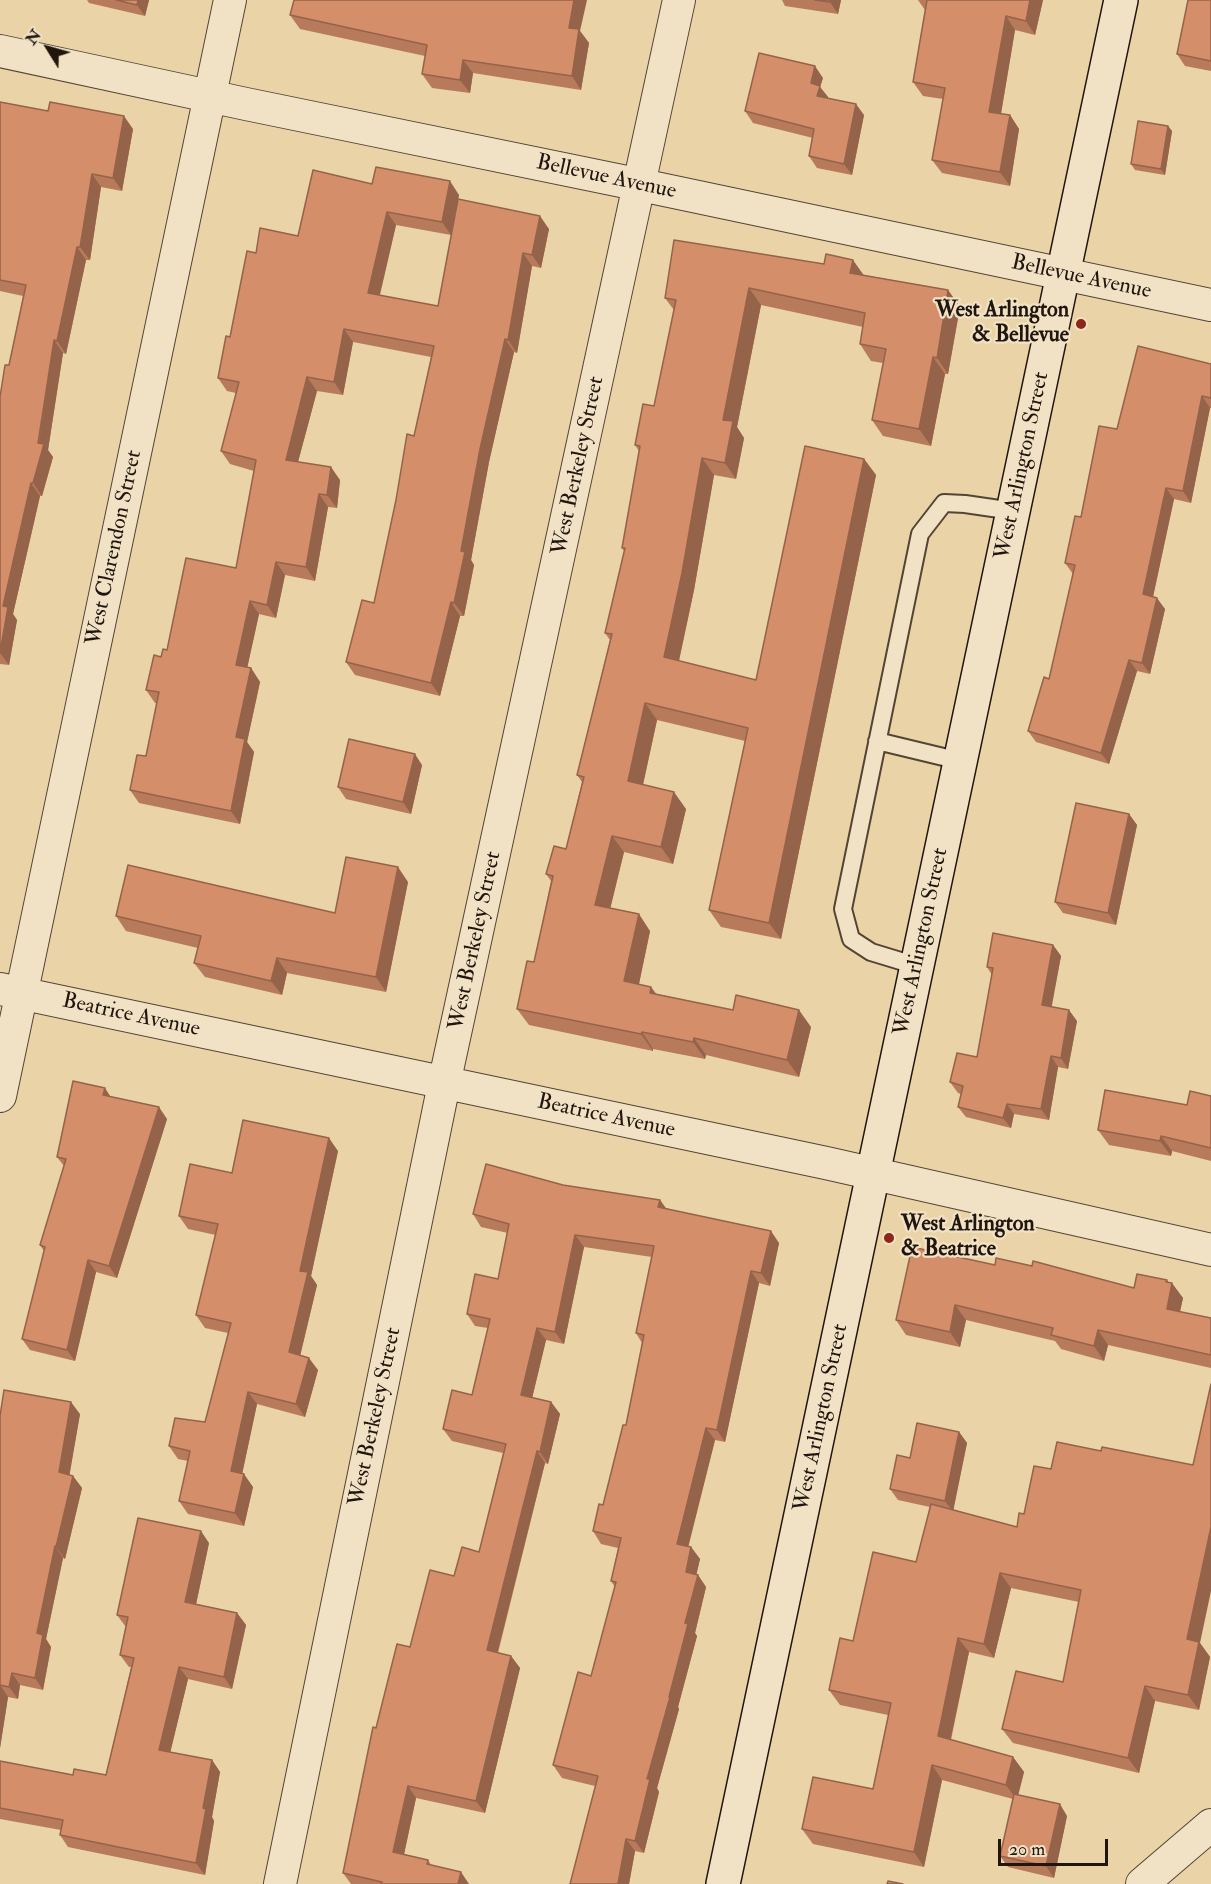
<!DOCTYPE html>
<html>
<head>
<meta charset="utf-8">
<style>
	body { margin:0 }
	#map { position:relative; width:1211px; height:1884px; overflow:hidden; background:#e9d3a7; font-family:"IM FELL Double Pica",serif }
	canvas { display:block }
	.north { position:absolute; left:18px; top:18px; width:60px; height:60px; -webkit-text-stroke:4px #f1e2c6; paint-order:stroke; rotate:307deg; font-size:16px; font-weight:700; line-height:24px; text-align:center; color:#21160e }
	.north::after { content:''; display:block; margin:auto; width:21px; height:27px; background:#21160e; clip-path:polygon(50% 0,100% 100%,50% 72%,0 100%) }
	.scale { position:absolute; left:998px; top:1839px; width:110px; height:27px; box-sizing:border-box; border:3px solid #21160e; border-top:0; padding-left:8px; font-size:18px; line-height:21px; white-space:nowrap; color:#21160e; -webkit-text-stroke:4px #f1e2c6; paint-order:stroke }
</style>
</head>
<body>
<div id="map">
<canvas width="1211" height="1884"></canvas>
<div class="north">N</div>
<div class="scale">20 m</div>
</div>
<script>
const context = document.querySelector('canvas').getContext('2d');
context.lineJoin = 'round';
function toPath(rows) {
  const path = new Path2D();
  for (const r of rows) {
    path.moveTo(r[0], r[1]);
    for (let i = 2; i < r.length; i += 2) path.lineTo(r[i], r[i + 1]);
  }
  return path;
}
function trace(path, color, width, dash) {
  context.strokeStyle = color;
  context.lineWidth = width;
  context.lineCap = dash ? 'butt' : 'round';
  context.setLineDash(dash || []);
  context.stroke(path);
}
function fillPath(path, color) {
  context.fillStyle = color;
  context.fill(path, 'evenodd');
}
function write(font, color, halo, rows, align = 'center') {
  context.font = font + ' "IM FELL Double Pica",serif';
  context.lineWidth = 4.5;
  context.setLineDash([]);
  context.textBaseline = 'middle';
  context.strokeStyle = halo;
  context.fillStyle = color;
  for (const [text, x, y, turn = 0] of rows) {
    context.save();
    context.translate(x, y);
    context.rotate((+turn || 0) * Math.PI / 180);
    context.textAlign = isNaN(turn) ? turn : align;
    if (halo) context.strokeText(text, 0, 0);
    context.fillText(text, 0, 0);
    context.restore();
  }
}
const service = toPath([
	[877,741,960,761],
	[917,966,871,952,851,939,843,909,920,534,944,503,965,504,1013,511]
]);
const minor = toPath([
	[0,51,246,104,641,185,1211,305],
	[0,989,826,1163,1211,1250],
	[0,1096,230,0],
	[280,1884,444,1084,679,0],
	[1142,1884,1211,1825]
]);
const secondary = toPath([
	[723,1884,1121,0]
]);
trace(service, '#534534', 20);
trace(minor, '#534534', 34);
trace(secondary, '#21160e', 36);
trace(service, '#f1e2c6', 16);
trace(minor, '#f1e2c6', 32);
trace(secondary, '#f1e2c6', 33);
fillPath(toPath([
	[87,0,149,0,145,16,89,3],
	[782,0,841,0,838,14,785,6],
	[918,0,1043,0,1035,35,1015,30,1001,114,1010,115,1019,129,1010,186,942,173,932,160,943,99,923,96,913,82,925,10],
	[1211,0,1211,71,1185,66,1177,54],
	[290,15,580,31,589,43,581,90,473,73,470,93,432,88,422,74,425,56,300,29],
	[823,78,820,87,828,97,827,98,864,115,852,175,817,168,809,156,813,138,753,123,745,111],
	[0,102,133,129,122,191,101,187,90,260,86,260,66,354,63,353,48,450,53,457,42,496,40,496,13,614,17,620,9,665,0,664,0,397,9,365,23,296,0,291],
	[1168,126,1172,131,1165,175,1135,170,1131,164],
	[372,184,459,195,458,199,549,229,541,268,532,266,517,353,514,352,489,462,471,560,474,565,464,616,460,616,440,696,355,675,346,662,374,603,414,436,431,357,353,342,343,395,317,391,298,462,340,480,337,508,328,507,315,581,285,575,276,618,259,614,247,668,251,668,260,682,247,742,254,752,240,824,139,803,130,790,146,756,157,703,155,703,146,690,161,657,236,568,254,471,230,464,221,451,236,393,227,391,218,378,256,253,298,236],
	[396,225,451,235,438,306,380,295],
	[864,275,948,290,960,307,948,374,945,374,931,446,883,436,872,420,883,363,871,361,860,344,863,327,761,305,737,427,744,438,736,479,714,475,694,590,679,661,756,680,864,459,876,475,781,939,721,927,709,910,745,741,657,720,643,785,686,809,673,864,624,852,610,908,650,931,639,984,657,994,811,1027,799,1077,706,1055,705,1059,653,1049,653,1051,529,1025,517,1009,534,962,551,881,546,874,566,849,582,782,577,775,610,640,605,633,624,551,622,548,639,451,635,445,654,406,674,310,665,298],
	[1211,364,1211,408,1210,408,1191,503,1174,499,1153,597,1165,609,1150,674,1137,671,1109,764,1036,742,1028,731,1049,679,1073,574,1065,563,1081,517,1117,429],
	[422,765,411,814,346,799,338,787],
	[1129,814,1137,825,1116,925,1063,913,1055,902],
	[408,882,386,992,287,973,282,995,205,977,194,963,198,948,126,931,116,916,335,913],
	[1053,945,1061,956,1051,1007,1077,1021,1068,1069,1058,1067,1049,1120,1014,1114,1011,1128,966,1117,958,1107,961,1094,958,1093,950,1082,977,1057,992,975,987,967],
	[1211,1096,1211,1161,1172,1151,1171,1156,1109,1145,1098,1130,1187,1105],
	[111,1097,167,1119,117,1278,96,1272,75,1361,30,1350,22,1339,44,1251,40,1245,64,1166,57,1157],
	[338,1151,311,1276,317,1285,300,1355,318,1370,305,1417,257,1404,242,1474,253,1487,244,1526,188,1514,179,1501,188,1461,178,1459,169,1446,205,1422,228,1333,205,1328,196,1315,216,1235,188,1229,179,1216,232,1173],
	[563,1185,660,1200,666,1208,779,1243,770,1286,759,1283,725,1442,715,1440,688,1546,691,1547,700,1559,696,1575,698,1575,706,1587,695,1633,697,1636,678,1707,679,1709,657,1788,659,1792,644,1853,635,1851,629,1884,570,1884,595,1786,562,1778,553,1765,591,1676,615,1587,611,1581,618,1548,601,1544,593,1531,603,1505,626,1425,642,1343,636,1333,652,1257,584,1247,564,1344,546,1340,532,1398,551,1402,560,1414,548,1464,545,1463,498,1653,511,1656,520,1668,485,1813,416,1798,404,1854,428,1860,432,1866,469,1884,351,1884,343,1873,376,1728,410,1647,454,1576,479,1552,503,1453,452,1441,443,1429,472,1395,488,1328,475,1326,467,1314,498,1279,508,1233,481,1227,473,1214],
	[995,1265,1134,1288,1168,1282,1183,1298,1180,1312,1211,1318,1211,1368,1108,1345,1104,1361,1061,1349,1055,1341,966,1320,960,1347,906,1335,896,1320],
	[80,1414,69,1475,73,1476,82,1488,65,1559,63,1558,46,1639,51,1647,43,1690,20,1685,18,1699,8,1697,0,1748,0,1416],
	[959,1432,967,1443,953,1510,1017,1527,1051,1469,1101,1451,1193,1465,1200,1643,1210,1657,1199,1710,1155,1701,1139,1773,1013,1743,1002,1729,1063,1682,1079,1602,1011,1588,994,1658,969,1652,951,1740,1013,1757,1024,1772,1018,1795,1067,1816,1054,1878,1008,1867,1000,1856,1013,1799,942,1780,924,1867,813,1844,802,1829,873,1789,888,1715,840,1705,829,1690,853,1641,916,1562,930,1507,898,1500,890,1489,910,1458],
	[209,1543,196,1604,237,1613,246,1625,232,1689,188,1679,170,1752,212,1760,220,1772,212,1817,214,1821,205,1875,68,1847,60,1835,61,1830,0,1819,0,1761,73,1775,106,1775,131,1667,129,1667,120,1655,126,1627,117,1615]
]), '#b77a5b');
fillPath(toPath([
	[138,0,149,0,145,16,137,5],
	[574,0,587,0,580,31,589,43,581,90,572,76,569,28],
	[830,0,841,0,838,14,830,2],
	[1030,0,1043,0,1035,35,1026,21],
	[1006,16,1015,30,999,125,989,112],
	[463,60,473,73,470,93,460,80],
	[815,66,823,78,820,87,828,97,825,107,817,96,811,83],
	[856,104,864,115,852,175,844,164],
	[1010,115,1019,129,1010,186,1000,172],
	[124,116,133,129,122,191,113,178],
	[1168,126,1172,131,1165,175,1161,169],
	[92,174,101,187,90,260,80,247],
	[450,181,459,195,451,235,442,222],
	[387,212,396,225,377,306,368,293],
	[540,216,549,229,541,268,532,255],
	[77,247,86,260,66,354,57,341],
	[523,253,532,266,517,353,508,340],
	[853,260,865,277,850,273],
	[749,288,761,305,737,427,744,438,736,479,725,463,723,420],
	[948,290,960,307,948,374,937,358],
	[344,329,353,342,343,395,334,382],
	[505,339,514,352,489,462,471,560,474,565,464,616,454,603,461,551,480,449],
	[54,340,63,353,48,450,53,457,42,496,33,483],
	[933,357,945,374,931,446,919,429],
	[307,377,317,391,295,473,286,460],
	[1202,396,1210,408,1191,503,1183,491],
	[702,458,714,475,694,590,676,674,664,657],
	[864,459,876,475,781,939,769,923],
	[331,467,340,480,337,508,327,495],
	[31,483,40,496,13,614,17,620,9,665,0,653,3,606],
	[1166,488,1174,499,1151,606,1143,594],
	[319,494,328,507,315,581,306,567],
	[276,562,285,575,276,618,267,605],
	[1157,598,1165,609,1150,674,1142,663],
	[250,601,259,614,245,678,236,665],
	[451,602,460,616,440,696,431,683],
	[1129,660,1137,671,1109,764,1101,753],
	[251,668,260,682,247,742,254,752,240,824,231,811,236,737],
	[645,703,657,720,640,798,628,781],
	[415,754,422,765,411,814,403,802],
	[674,792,686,809,673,864,661,847],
	[1129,814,1137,825,1116,925,1108,913],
	[612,836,624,852,607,922,595,905],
	[398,867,408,882,386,992,376,977],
	[639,914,650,931,636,998,624,981],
	[1053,945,1061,956,1050,1016,1042,1005],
	[277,958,287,973,282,995,271,981],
	[651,987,663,1003,650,993],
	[799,1010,811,1027,799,1077,787,1060],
	[1069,1010,1077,1021,1068,1069,1061,1058],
	[642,1032,653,1049,653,1051,641,1034],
	[694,1038,706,1055,705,1059,693,1042],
	[1051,1056,1058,1067,1049,1120,1041,1109],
	[105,1088,112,1099,103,1095],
	[1007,1104,1014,1114,1011,1128,1003,1118],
	[159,1107,167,1119,117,1278,109,1266],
	[1161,1136,1172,1151,1171,1156,1160,1141],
	[329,1138,338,1151,311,1276,317,1285,298,1365,289,1352,300,1271],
	[660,1200,668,1212,658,1207],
	[771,1231,779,1243,770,1286,761,1273],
	[575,1235,584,1247,564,1344,555,1332],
	[88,1260,96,1272,75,1361,67,1350],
	[751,1271,759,1283,725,1442,717,1430],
	[1167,1280,1172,1287,1172,1283,1183,1298,1177,1324,1167,1309],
	[955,1305,966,1320,960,1347,950,1332],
	[537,1328,546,1340,530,1407,521,1395],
	[1098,1330,1108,1345,1104,1361,1094,1346],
	[309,1358,318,1370,305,1417,296,1404],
	[248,1392,257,1404,240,1484,231,1471],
	[71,1402,80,1414,68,1484,59,1472],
	[551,1402,560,1414,548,1464,540,1452],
	[706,1428,715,1440,686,1556,677,1544],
	[959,1432,967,1443,953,1512,945,1501],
	[537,1451,545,1463,495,1662,487,1650],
	[244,1474,253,1487,244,1526,235,1513],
	[73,1476,82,1488,65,1559,56,1547],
	[1211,1527,1211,1591,1200,1643,1210,1657,1199,1710,1188,1695,1187,1639],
	[201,1531,209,1543,194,1614,185,1602],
	[55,1546,63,1558,46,1639,51,1647,43,1690,35,1678,37,1633],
	[691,1547,700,1559,694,1585,686,1572],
	[1000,1573,1011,1588,994,1658,984,1644],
	[698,1575,706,1587,695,1633,697,1636,678,1707,679,1709,657,1788,659,1792,644,1853,635,1841,647,1779,669,1697,685,1623],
	[237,1613,246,1625,232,1689,224,1677],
	[958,1638,969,1652,948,1751,938,1736],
	[511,1656,520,1668,485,1813,476,1801],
	[179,1667,188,1679,168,1762,159,1750],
	[12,1673,20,1685,18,1699,9,1687],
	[0,1685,8,1697,0,1748],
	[1145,1686,1155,1701,1139,1773,1128,1758],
	[1013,1757,1024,1772,1017,1800,1006,1785],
	[212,1760,220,1772,212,1817,214,1821,205,1875,196,1863,203,1808],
	[932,1765,942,1780,924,1867,914,1852],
	[408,1786,416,1798,402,1864,393,1852],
	[1060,1804,1067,1816,1054,1878,1046,1866],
	[626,1839,635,1851,629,1884,618,1884],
	[461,1872,469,1884,458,1884]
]), '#95634a');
const building = toPath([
	[116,0,138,0,137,5,116,0],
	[294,0,574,0,569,28,579,29,572,76,463,60,460,80,422,74,427,45,290,15,294,0],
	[815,0,830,0,830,2,815,0],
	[927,0,1030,0,1026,21,1006,16,989,112,1010,115,1000,172,932,160,945,88,913,82,927,0],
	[1188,0,1211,0,1211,61,1177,54,1188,0],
	[759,53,815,66,811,83,820,86,817,96,856,104,844,164,809,156,814,129,745,111,759,53],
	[0,102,48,111,50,102,124,116,113,178,92,174,80,247,77,247,57,341,54,340,38,443,44,444,33,483,31,483,3,606,8,607,0,653,0,397,5,365,9,365,26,285,0,280,0,102],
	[1138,121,1168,126,1161,169,1131,164,1138,121],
	[376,167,450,181,442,222,387,212,368,293,438,306,458,199,540,216,532,255,523,253,508,340,505,339,480,449,461,551,465,552,454,603,451,602,431,683,346,662,362,600,374,603,396,500,407,434,414,436,434,346,344,329,334,382,307,377,286,460,331,467,327,495,319,494,306,567,276,562,267,605,250,601,236,665,251,668,236,737,245,739,231,811,130,790,137,755,146,756,159,692,146,690,154,655,161,657,163,649,167,650,186,558,236,568,256,460,221,451,239,382,218,378,226,336,230,337,247,251,256,253,260,228,298,236,313,170,372,184,376,167],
	[674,240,824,264,826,254,853,260,850,273,948,290,937,358,933,357,919,429,872,420,886,349,860,344,865,313,749,288,723,420,733,421,725,463,702,458,682,573,664,657,756,680,805,446,864,459,769,923,709,910,748,728,645,703,628,781,674,792,661,847,612,836,595,905,639,914,624,981,651,987,650,993,733,1010,736,995,799,1010,787,1060,694,1038,693,1042,642,1032,641,1034,517,1009,527,961,534,962,553,876,546,874,554,846,566,849,584,777,577,775,612,634,605,633,625,548,622,548,640,446,635,445,643,404,654,406,676,300,665,298,674,240],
	[1138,346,1211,364,1211,398,1202,396,1183,491,1166,488,1143,594,1157,598,1142,663,1129,660,1101,753,1028,731,1044,677,1049,679,1075,565,1065,563,1075,516,1081,517,1099,426,1117,429,1138,346],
	[349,739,415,754,403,802,338,787,349,739],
	[1076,803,1129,814,1108,913,1055,902,1076,803],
	[346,857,398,867,376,977,277,958,271,981,194,963,201,936,116,916,128,865,335,913,346,857],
	[993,933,1053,945,1042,1005,1069,1010,1061,1058,1051,1056,1041,1109,1007,1104,1003,1118,958,1107,963,1086,950,1082,957,1053,977,1057,993,968,987,967,993,933],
	[73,1081,105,1088,103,1095,159,1107,109,1266,88,1260,67,1350,22,1339,45,1247,40,1245,66,1159,57,1157,73,1081],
	[1105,1090,1187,1105,1190,1091,1211,1096,1211,1148,1161,1136,1160,1141,1098,1130,1105,1090],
	[243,1120,329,1138,300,1271,308,1272,289,1352,309,1358,296,1404,248,1392,231,1471,244,1474,235,1513,179,1501,190,1451,169,1446,175,1418,205,1422,231,1323,196,1315,218,1224,179,1216,190,1164,232,1173,243,1120],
	[486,1164,563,1185,660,1200,658,1207,771,1231,761,1273,751,1271,717,1430,706,1428,677,1544,691,1547,686,1572,698,1575,685,1623,688,1624,669,1697,670,1697,647,1779,650,1779,635,1841,626,1839,618,1884,570,1884,598,1776,553,1765,578,1672,591,1676,616,1582,611,1581,621,1538,593,1531,599,1504,603,1505,623,1425,626,1425,644,1335,636,1333,654,1246,575,1235,555,1332,537,1328,521,1395,551,1402,540,1452,537,1451,487,1650,511,1656,476,1801,408,1786,393,1852,428,1860,427,1864,461,1872,458,1884,381,1884,382,1882,343,1873,373,1727,376,1728,397,1644,410,1647,430,1570,454,1576,462,1547,479,1552,506,1444,443,1429,452,1390,472,1395,490,1319,467,1314,475,1274,498,1279,509,1224,473,1214,486,1164],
	[912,1247,995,1265,996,1258,1032,1266,1033,1261,1134,1288,1137,1274,1167,1280,1166,1282,1172,1283,1167,1309,1211,1318,1211,1355,1098,1330,1094,1346,1051,1335,1053,1328,955,1305,950,1332,896,1320,912,1247],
	[1211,1384,1211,1527,1187,1639,1199,1642,1188,1695,1145,1686,1128,1758,1002,1729,1016,1671,1063,1682,1081,1590,1000,1573,984,1644,958,1638,938,1736,1013,1757,1006,1785,932,1765,914,1852,802,1829,813,1777,873,1789,891,1703,829,1690,840,1638,853,1641,873,1552,916,1562,931,1504,1017,1527,1019,1513,1024,1514,1034,1466,1051,1469,1057,1442,1101,1451,1102,1447,1193,1465,1211,1384],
	[4,1390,71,1402,59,1472,73,1476,56,1547,55,1546,37,1633,43,1635,35,1678,12,1673,9,1687,0,1685,0,1416,4,1390],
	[917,1423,959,1432,945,1501,890,1489,897,1455,910,1458,917,1423],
	[138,1518,201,1531,185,1602,237,1613,224,1677,179,1667,159,1750,212,1760,203,1808,206,1809,196,1863,60,1835,63,1820,0,1808,0,1761,73,1775,74,1769,106,1775,134,1658,120,1655,128,1617,117,1615,138,1518],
	[1014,1794,1060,1804,1046,1866,1000,1856,1014,1794],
	[888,1881,903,1884,887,1884,888,1881]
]);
fillPath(building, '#d58e6a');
trace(building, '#95634a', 1.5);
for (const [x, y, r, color] of [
	[1081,324,6,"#8f2418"],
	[889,1238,6,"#8f2418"]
]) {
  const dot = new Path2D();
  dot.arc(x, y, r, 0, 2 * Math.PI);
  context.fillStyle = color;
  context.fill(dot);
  trace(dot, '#f1e2c6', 2);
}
write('22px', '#21160e', '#f1e2c6', [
	["Bellevue Avenue",606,178,12],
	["Bellevue Avenue",1081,278,12],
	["West Berkeley Street",579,466,-78],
	["West Arlington Street",1023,466,-78],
	["West Clarendon Street",115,548,-78],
	["West Berkeley Street",476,941,-78],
	["West Arlington Street",922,942,-78],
	["Beatrice Avenue",131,1016,12],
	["Beatrice Avenue",606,1117,12],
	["West Berkeley Street",376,1417,-78],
	["West Arlington Street",822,1418,-78]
]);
write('bold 22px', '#21160e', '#f1e2c6', [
	["West Arlington",1069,311],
	["& Bellevue",1069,336],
	["West Arlington",901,1225,"left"],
	["& Beatrice",901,1250,"left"]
], 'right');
</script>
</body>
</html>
